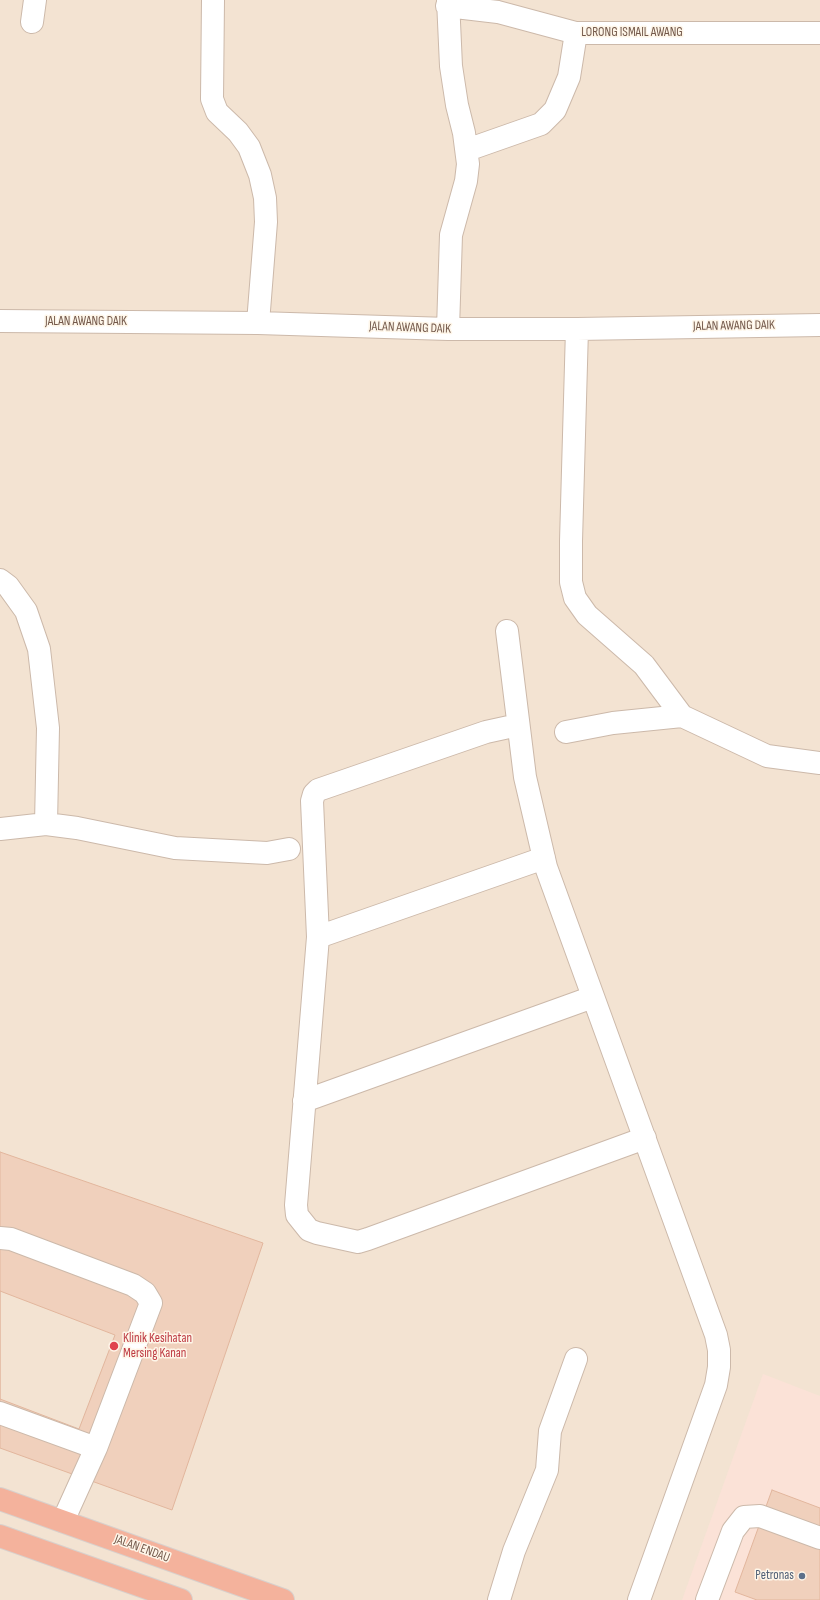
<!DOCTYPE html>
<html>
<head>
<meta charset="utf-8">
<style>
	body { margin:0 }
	canvas { display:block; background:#fbf2e3 }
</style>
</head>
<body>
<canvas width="820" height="1600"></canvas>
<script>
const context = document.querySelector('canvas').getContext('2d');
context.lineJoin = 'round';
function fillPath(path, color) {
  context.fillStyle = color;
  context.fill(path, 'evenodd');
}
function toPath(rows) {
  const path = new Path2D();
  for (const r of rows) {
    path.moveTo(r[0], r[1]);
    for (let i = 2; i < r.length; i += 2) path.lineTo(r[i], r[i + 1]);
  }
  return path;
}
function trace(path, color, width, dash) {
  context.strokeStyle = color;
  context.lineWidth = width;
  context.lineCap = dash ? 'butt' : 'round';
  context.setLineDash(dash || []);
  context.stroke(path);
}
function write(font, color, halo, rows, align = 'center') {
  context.font = font + ' "Sofia Sans Condensed",sans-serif';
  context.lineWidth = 3;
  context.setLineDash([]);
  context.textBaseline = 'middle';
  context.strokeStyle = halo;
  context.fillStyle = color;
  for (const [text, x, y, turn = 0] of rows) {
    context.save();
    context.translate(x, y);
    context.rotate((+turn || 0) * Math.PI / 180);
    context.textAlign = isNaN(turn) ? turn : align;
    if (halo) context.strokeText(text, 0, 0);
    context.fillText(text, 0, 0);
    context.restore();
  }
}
fillPath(toPath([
	[0,0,820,0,820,1600,0,1600]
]), '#f3e3d2');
fillPath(toPath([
	[763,1374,820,1396,820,1600,682,1600]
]), '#fbe2d7');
const building = toPath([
	[0,1152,263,1243,172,1510,0,1448,0,1152],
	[0,1291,115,1335,79,1429,0,1399,0,1291],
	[772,1490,820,1508,820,1600,757,1600,735,1592,772,1490]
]);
fillPath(building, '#f0d0bc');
trace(building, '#e2b69d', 1);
const minor = toPath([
	[213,0,212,99,217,112,238,132,249,147,260,175,265,198,266,222,258,323],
	[448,0,451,66,457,105,464,133,468,164,466,181,451,235,448,329],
	[447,6,498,12,576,33,820,33],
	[32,22,35,0],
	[467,150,541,124,555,110,569,77,576,33],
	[0,321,258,323,448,329,577,329,820,325],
	[577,329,571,541,571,582,575,598,587,615,644,665,682,716,767,756,820,763],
	[0,580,8,586,26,611,39,649,48,728,46,824],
	[507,631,525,777,546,867,716,1335,719,1350,719,1367,716,1385,639,1600],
	[518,725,486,732,318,790,314,794,312,801,318,937,296,1205,297,1215,309,1230,317,1233,358,1242,368,1239,645,1138],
	[566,732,613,723,682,716],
	[0,829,46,824,77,828,175,848,267,853,289,849],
	[318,937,544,858],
	[304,1101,593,997],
	[0,1238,11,1239,133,1285,145,1293,151,1303,96,1448,63,1521],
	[0,1413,96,1448],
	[499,1600,514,1551,547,1470,550,1431,576,1359],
	[707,1600,733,1531,744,1517,760,1516,820,1538]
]);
const highway = toPath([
	[0,1499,283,1600],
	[0,1536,181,1600]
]);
trace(minor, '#ccb9aa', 24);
trace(highway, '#d8d0cc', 24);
trace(minor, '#fff', 22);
trace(highway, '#f4b29c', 22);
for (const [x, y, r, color] of [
	[114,1346,5,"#e0444e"],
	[802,1576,4,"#5c6f8a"]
]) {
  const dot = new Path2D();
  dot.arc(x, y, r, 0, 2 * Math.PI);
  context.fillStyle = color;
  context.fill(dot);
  trace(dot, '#fef6e9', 1.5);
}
write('13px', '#73584a', '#fef6e9', [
	["LORONG ISMAIL AWANG",632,33],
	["JALAN AWANG DAIK",86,322],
	["JALAN AWANG DAIK",734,326,-1],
	["JALAN AWANG DAIK",410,328,2],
	["JALAN ENDAU",142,1549,20]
]);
write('13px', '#be3a42', '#fef6e9', [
	["Klinik Kesihatan",123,1339],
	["Mersing Kanan",123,1354]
], 'left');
write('13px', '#4e5e75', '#fef6e9', [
	["Petronas",794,1576]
], 'right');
</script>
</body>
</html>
